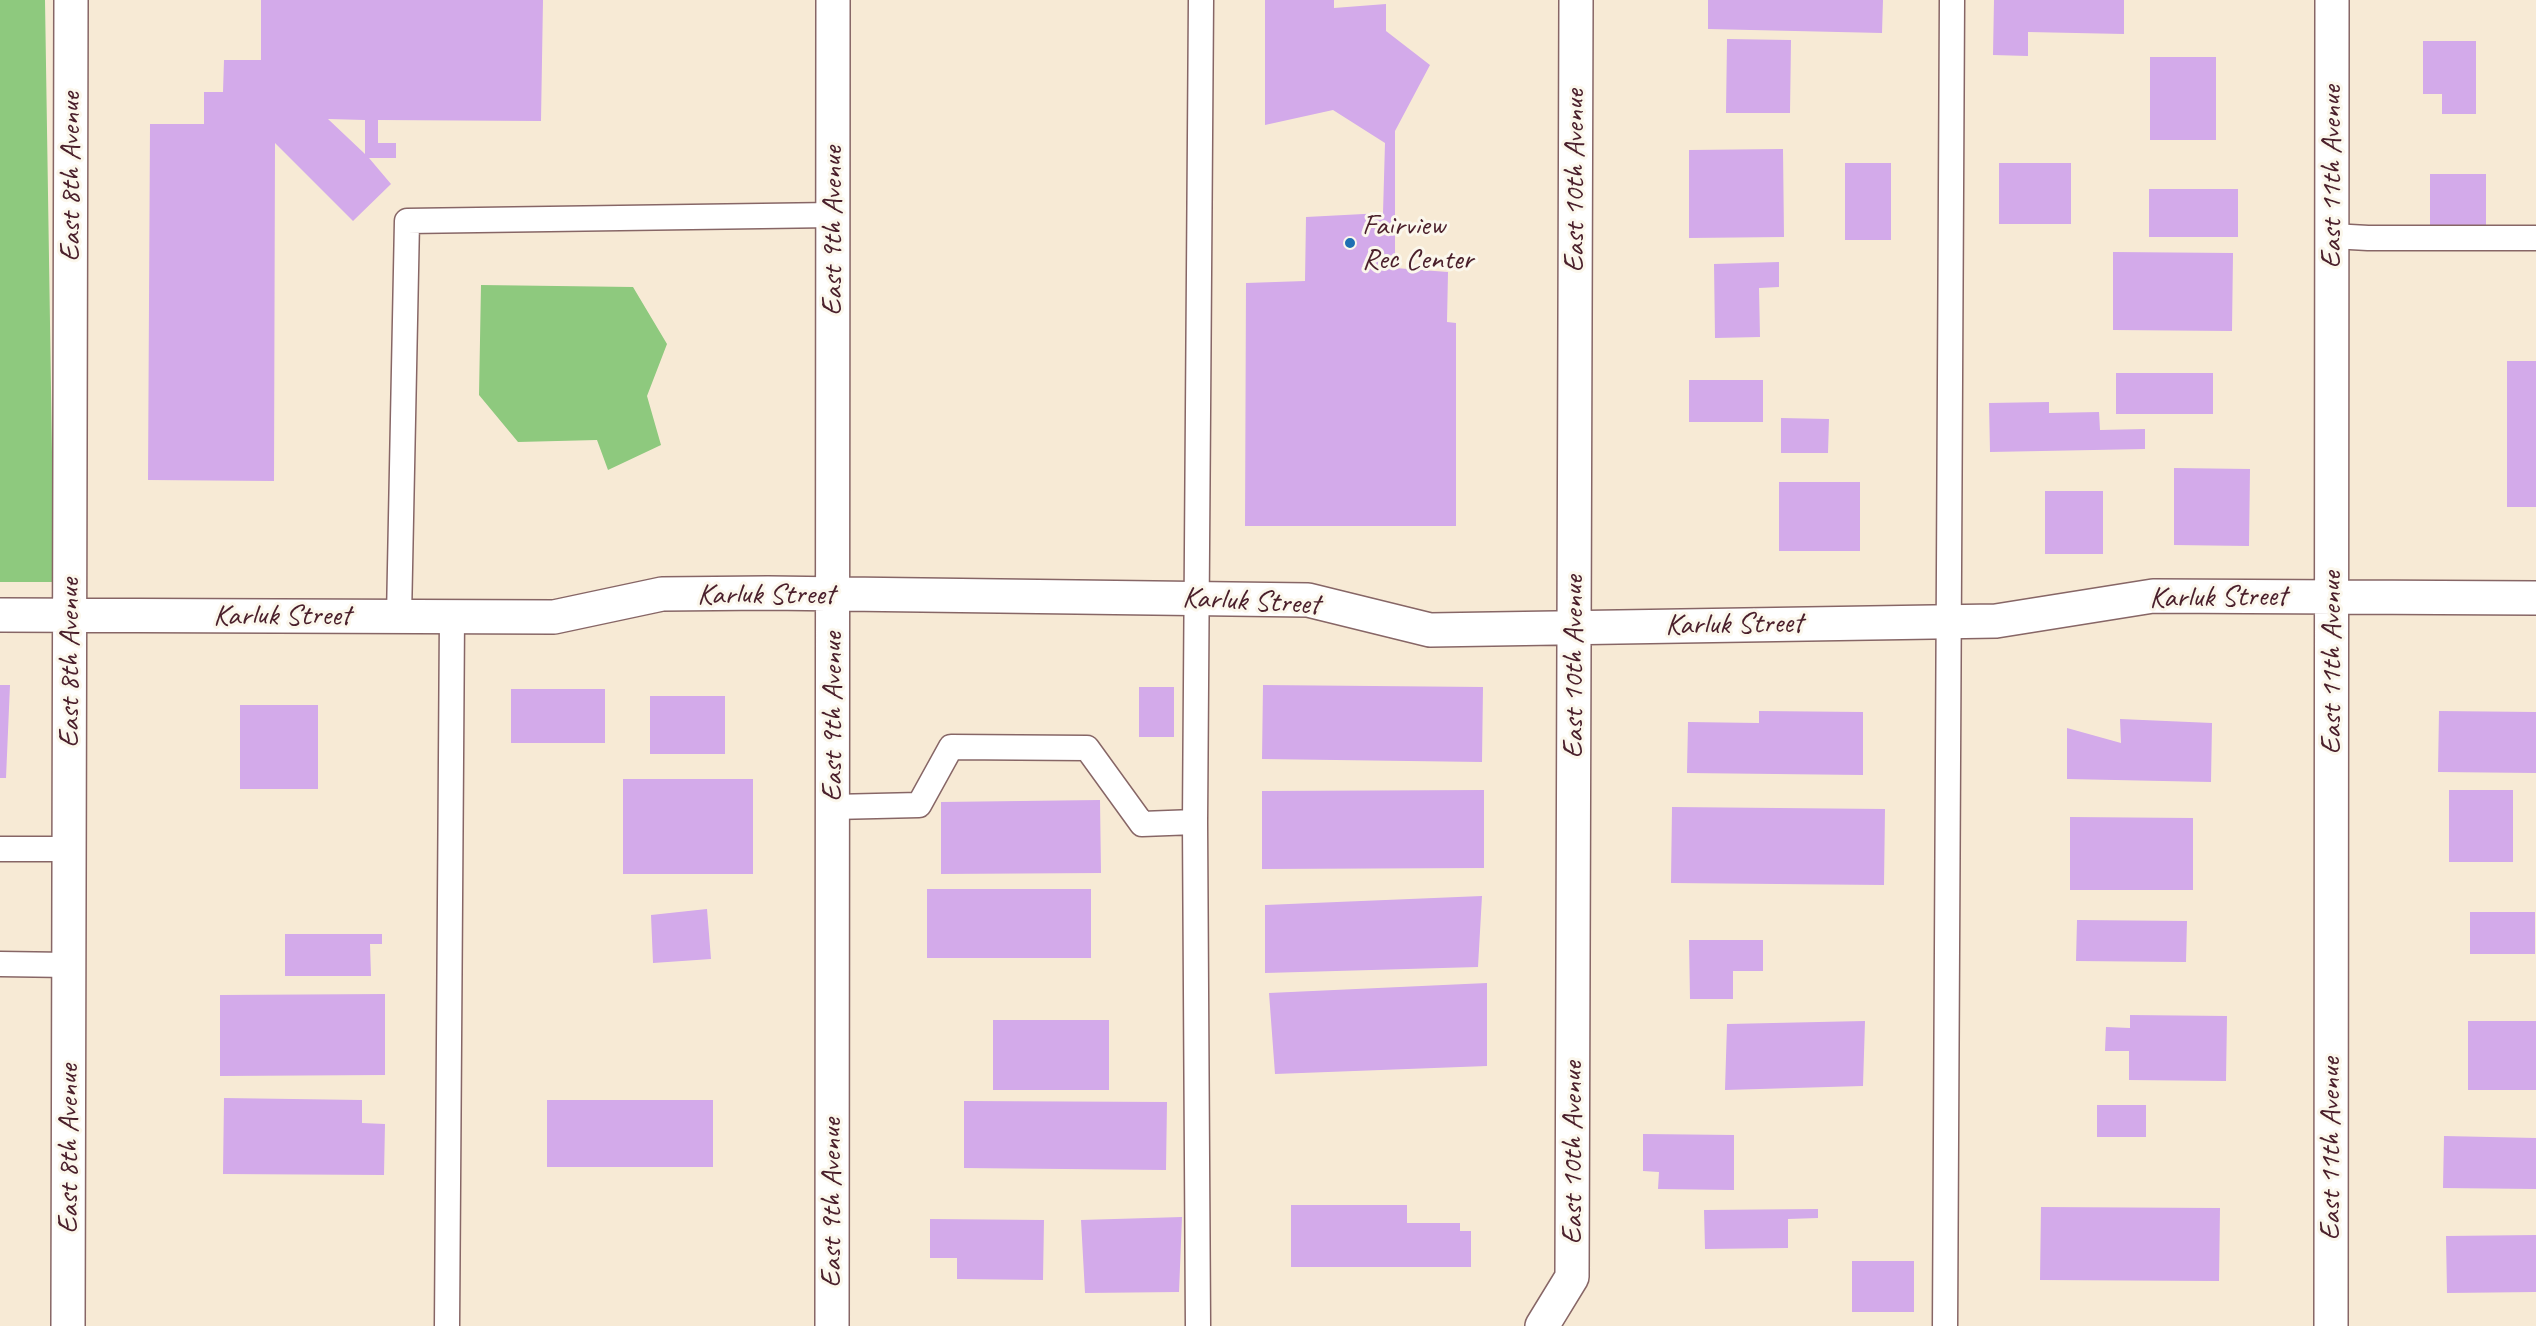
<!DOCTYPE html>
<html>
<head>
<meta charset="utf-8">
<style>
	body { margin:0 }
	canvas { display:block; background:#f7ead5 }
</style>
</head>
<body>
<canvas width="2536" height="1326"></canvas>
<script>
const g = document.querySelector('canvas').getContext('2d');
g.lineJoin = 'round';
function fillPath(path, color) { g.fillStyle = color; g.fill(path, 'evenodd'); }
const poly = rows => new Path2D(rows.map(r => 'M' + r).join(''));
function strokePath(path, color, width, dash) { g.strokeStyle = color; g.lineWidth = width; g.lineCap = dash ? 'butt' : 'round'; g.setLineDash(dash || []); g.stroke(path); }
function drawText(font, color, halo, rows, align = 'center') {
  g.font = font + ' Caveat,sans-serif'; g.lineWidth = 6; g.setLineDash([]); g.textBaseline = 'middle'; g.strokeStyle = halo; g.fillStyle = color; for (const [text, x, y, turn = 0] of rows) {
    g.save(); g.translate(x, y); g.rotate((+turn || 0) * Math.PI / 180); g.textAlign = isNaN(turn) ? turn : align; if (halo) g.strokeText(text, 0, 0); g.fillText(text, 0, 0); g.restore();
  }
}
fillPath(poly([
	[0,0,45,0,54,582,0,582],
	[481,285,633,287,667,344,647,396,661,445,608,470,597,440,518,442,479,395]
]), '#8ec97e');
fillPath(poly([
	[261,0,543,0,541,121,378,120,378,143,396,143,396,158,369,158,391,184,353,221,275,143,274,481,148,480,150,124,204,124,204,92,223,92,224,60,261,60],
	[328,119,365,120,365,154],
	[1265,0,1334,0,1334,8,1386,4,1386,31,1430,65,1395,131,1395,268,1448,272,1447,322,1456,323,1456,526,1245,526,1246,283,1305,281,1306,217,1383,213,1385,143,1333,110,1265,125],
	[1708,0,1883,0,1882,33,1708,29],
	[1994,0,2124,0,2124,34,2028,32,2028,56,1993,55],
	[1727,39,1791,40,1790,113,1726,113],
	[2423,41,2476,41,2476,114,2442,114,2442,94,2423,94],
	[2150,57,2216,57,2216,140,2150,140],
	[1783,149,1784,237,1689,238,1689,150],
	[1845,163,1891,163,1891,240,1845,240],
	[1999,163,2071,163,2071,224,1999,224],
	[2430,174,2486,174,2486,225,2430,225],
	[2149,189,2238,189,2238,237,2149,237],
	[2113,252,2233,253,2232,331,2113,330],
	[1779,262,1779,287,1759,288,1760,337,1715,338,1714,264],
	[2507,361,2536,361,2536,507,2507,507],
	[2116,373,2213,373,2213,414,2116,414],
	[1689,380,1763,380,1763,422,1689,422],
	[2049,402,2049,413,2099,412,2100,430,2145,429,2145,449,1990,452,1989,403],
	[1781,418,1829,419,1828,453,1781,453],
	[2174,468,2250,469,2249,546,2174,545],
	[1779,482,1860,482,1860,551,1779,551],
	[2045,491,2103,491,2103,554,2045,554],
	[0,685,10,685,6,778,0,778],
	[1263,685,1483,687,1482,762,1262,759],
	[1139,687,1174,687,1174,737,1139,737],
	[511,689,605,689,605,743,511,743],
	[650,696,725,696,725,754,650,754],
	[240,705,318,705,318,789,240,789],
	[1759,711,1863,712,1863,775,1687,773,1688,722,1759,723],
	[2439,711,2536,712,2536,773,2438,772],
	[2120,719,2212,723,2211,782,2067,779,2067,728,2121,743],
	[623,779,753,779,753,874,623,874],
	[1484,790,1484,868,1262,869,1262,791],
	[2449,790,2513,790,2513,862,2449,862],
	[1100,800,1101,873,941,874,941,802],
	[1672,807,1885,809,1884,885,1671,883],
	[2070,817,2193,818,2193,890,2070,890],
	[927,889,1091,889,1091,958,927,958],
	[1482,896,1478,967,1265,973,1265,905],
	[707,909,711,959,653,963,651,915],
	[2470,912,2535,912,2535,954,2470,954],
	[2077,920,2187,921,2186,962,2076,961],
	[285,934,382,934,382,944,370,944,371,976,285,976],
	[1689,940,1763,940,1763,971,1733,971,1733,999,1690,999],
	[1487,983,1487,1066,1275,1074,1269,993],
	[385,994,385,1075,220,1076,220,995],
	[2130,1015,2227,1016,2226,1081,2129,1080,2129,1051,2105,1051,2106,1027,2130,1028],
	[993,1020,1109,1020,1109,1090,993,1090],
	[1865,1021,1863,1086,1725,1090,1727,1024],
	[2468,1021,2536,1021,2536,1090,2468,1090],
	[224,1098,362,1100,362,1123,385,1124,384,1175,223,1174],
	[547,1100,713,1100,713,1167,547,1167],
	[964,1101,1167,1102,1166,1170,964,1168],
	[2097,1105,2146,1105,2146,1137,2097,1137],
	[1643,1134,1734,1135,1734,1190,1658,1189,1659,1172,1643,1171],
	[2444,1136,2536,1138,2536,1189,2443,1188],
	[1291,1205,1407,1205,1407,1223,1460,1223,1460,1231,1471,1231,1471,1267,1291,1267],
	[2041,1207,2220,1208,2219,1281,2040,1280],
	[1818,1209,1818,1218,1788,1219,1788,1248,1705,1249,1704,1210],
	[1182,1217,1179,1292,1085,1293,1081,1220],
	[930,1219,1044,1220,1043,1280,957,1279,957,1258,930,1258],
	[2536,1235,2536,1292,2447,1293,2446,1236],
	[1852,1261,1914,1261,1914,1312,1852,1312]
]), '#d3aaea');
const service = poly([
	[2332,236,2368,238,2536,238],
	[399,617,407,221,833,215],
	[833,807,919,805,951,747,1087,748,1142,824,1195,822],
	[0,849,69,849],
	[0,964,69,965],
	[447,1326,452,617],
	[1198,1326,1195,822,1201,0],
	[1945,1326,1952,0]
]);
const minor = poly([
	[0,615,554,617,662,594,768,593,1308,600,1430,630,1996,621,2153,596,2536,598],
	[68,1326,71,0],
	[832,1326,833,0],
	[1542,1326,1572,1277,1576,0],
	[2331,1326,2332,0]
]);
strokePath(service, '#876666', 27);
strokePath(minor, '#876666', 36);
strokePath(service, '#fff', 24);
strokePath(minor, '#fff', 33);
for (const [x, y, r, color] of [
	[1350,243,6,"#1f6fb2"]
]) { const dot = new Path2D(); dot.arc(x, y, r, 0, 2 * Math.PI); g.fillStyle = color; g.fill(dot); strokePath(dot, '#fbf7ec', 2); }
drawText('30px', '#4a1f2b', '#fbf7ec', [
	["East 8th Avenue",71,177,-90],
	["East 11th Avenue",2332,177,-90],
	["East 10th Avenue",1575,181,-90],
	["East 9th Avenue",833,231,-90],
	["Karluk Street",766,595],
	["Karluk Street",2218,598,-1],
	["Karluk Street",1251,602,3],
	["Karluk Street",282,616],
	["Karluk Street",1734,625,-1],
	["East 8th Avenue",70,663,-90],
	["East 11th Avenue",2332,663,-90],
	["East 10th Avenue",1574,667,-90],
	["East 9th Avenue",833,717,-90],
	["East 8th Avenue",69,1149,-90],
	["East 11th Avenue",2331,1149,-90],
	["East 10th Avenue",1573,1153,-90],
	["East 9th Avenue",832,1203,-90]
]);
drawText('30px', '#4a1f2b', '#fbf7ec', [
	["Fairview",1362,226],
	["Rec Center",1362,260]
], 'left');
</script>
</body>
</html>
